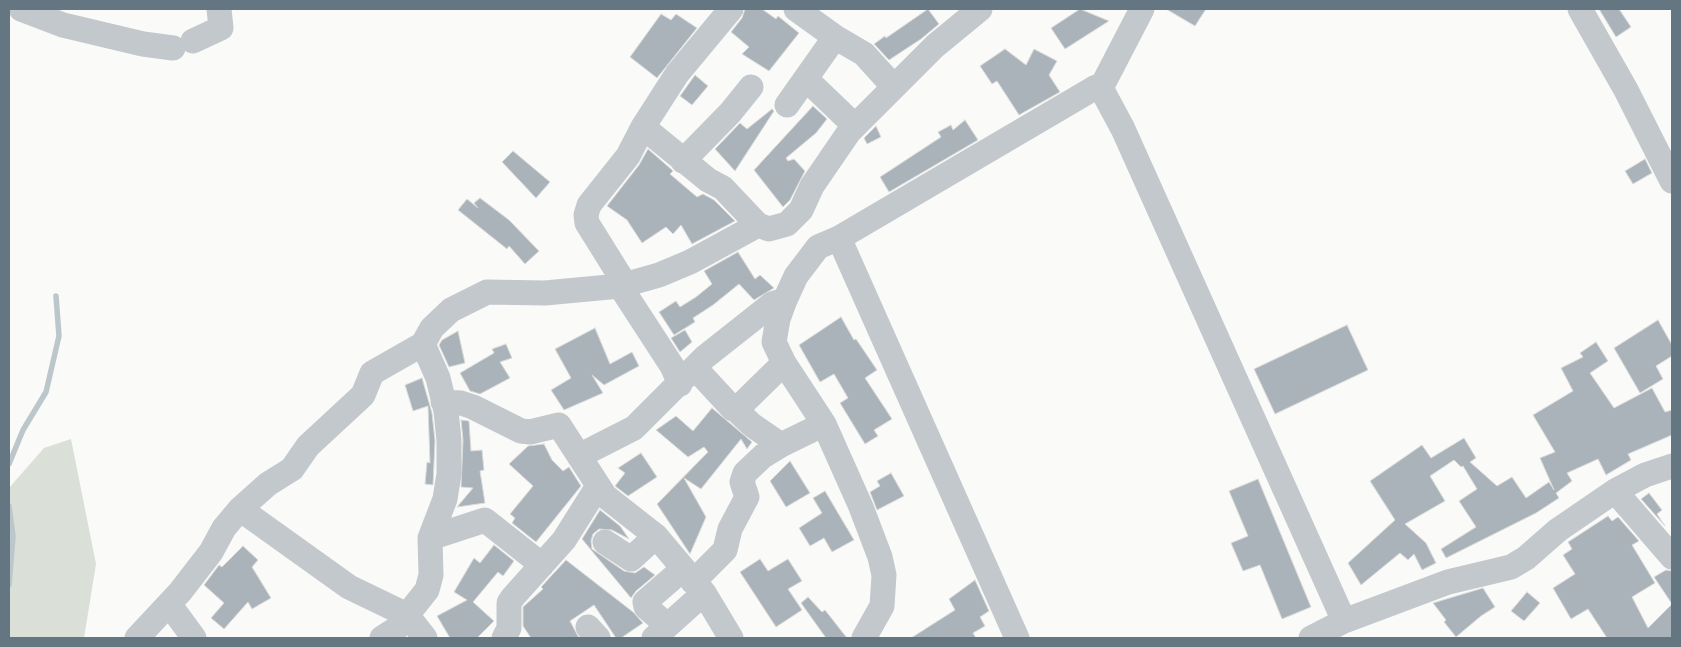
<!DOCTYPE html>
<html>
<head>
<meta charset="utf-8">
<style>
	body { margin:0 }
	#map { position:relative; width:1681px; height:647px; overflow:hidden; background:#fafaf8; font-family:Roboto,sans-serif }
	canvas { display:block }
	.frame { position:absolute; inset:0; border:10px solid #657683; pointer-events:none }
</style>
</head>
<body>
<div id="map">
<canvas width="1681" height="647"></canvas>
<div class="frame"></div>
</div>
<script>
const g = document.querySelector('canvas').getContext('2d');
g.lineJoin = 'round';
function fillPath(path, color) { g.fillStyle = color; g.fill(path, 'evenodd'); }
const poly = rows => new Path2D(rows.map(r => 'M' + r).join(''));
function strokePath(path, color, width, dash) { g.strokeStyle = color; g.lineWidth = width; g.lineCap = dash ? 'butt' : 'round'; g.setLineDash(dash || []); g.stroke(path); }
fillPath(poly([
	[71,439,96,564,84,638,9,638,9,488,44,448]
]), '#dadfd7');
strokePath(poly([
	[9,464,23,430,46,392,59,336,56,296],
	[9,506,13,536,9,585]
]), '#bbc7cb', 5.5);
const building = poly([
	[745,9,762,9,776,19,778,16,799,33,769,71,742,54,749,47,731,32,742,18,745,9],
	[928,9,939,24,921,39,889,60,874,44,885,36,886,38,928,9],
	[1080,9,1109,21,1065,49,1051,28,1080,9],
	[1166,9,1206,9,1195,26,1166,9],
	[1599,9,1619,9,1631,27,1616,37,1599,9],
	[661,14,671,20,676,14,697,28,657,78,630,57,661,14],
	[1005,49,1026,65,1034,49,1057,61,1049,75,1060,92,1019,115,997,81,992,84,980,66,1005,49],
	[695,75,708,86,692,105,680,96,695,75],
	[813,106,827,119,816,133,786,158,788,161,794,159,805,171,790,200,783,207,754,170,813,106],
	[772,109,774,111,735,171,715,149,740,123,747,129,772,109],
	[965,120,978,140,889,192,880,177,941,137,938,132,951,125,953,130,965,120],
	[876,126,881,137,867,144,864,138,876,126],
	[648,149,671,169,673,171,670,174,697,197,703,194,714,200,735,221,692,244,681,225,673,234,666,227,642,243,627,220,607,206,639,165,648,149],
	[513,151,550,182,536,198,502,162,513,151],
	[1645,159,1652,173,1633,184,1625,171,1645,159],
	[480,198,509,220,539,251,525,264,509,246,507,249,458,210,467,199,478,208,474,203,480,198],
	[738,252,755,279,760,275,774,288,754,300,739,284,713,305,693,318,695,322,674,335,659,312,676,301,680,307,696,297,712,284,704,271,738,252],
	[841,317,854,340,856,339,877,370,865,378,892,419,874,430,878,436,865,444,840,403,848,398,834,374,820,382,799,345,841,317],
	[1658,320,1672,345,1672,356,1656,366,1663,379,1640,393,1614,348,1658,320],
	[1347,325,1368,370,1275,414,1254,369,1347,325],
	[595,328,610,364,632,352,639,366,604,385,592,375,603,393,564,410,551,390,571,378,555,349,595,328],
	[685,330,692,342,680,352,671,338,685,330],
	[458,331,465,363,449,367,439,345,442,340,458,331],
	[1596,342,1608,361,1590,373,1614,408,1652,388,1665,412,1672,410,1672,435,1628,454,1631,460,1606,475,1598,459,1567,473,1572,481,1556,493,1559,498,1536,513,1446,558,1441,549,1476,527,1459,501,1477,489,1463,466,1461,467,1454,460,1430,476,1445,501,1405,524,1426,543,1436,563,1422,570,1414,554,1408,560,1400,553,1361,585,1348,563,1395,520,1370,481,1422,445,1431,458,1464,438,1476,458,1470,462,1497,486,1512,477,1526,498,1549,482,1554,490,1540,458,1555,452,1533,415,1573,391,1561,368,1583,357,1580,353,1596,342],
	[506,344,512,358,500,362,510,378,480,394,470,391,460,373,494,353,492,349,506,344],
	[422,378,432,413,435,441,433,485,425,484,427,462,430,463,428,406,413,411,405,385,422,378],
	[712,408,752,442,747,449,741,439,701,489,684,478,706,517,690,554,657,504,708,452,704,447,688,457,656,430,676,416,693,431,712,408],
	[461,420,469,421,471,451,482,450,484,470,480,471,485,503,457,507,473,488,461,487,463,440,461,420],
	[544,444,552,460,563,471,569,467,581,486,536,542,512,523,515,518,510,514,533,486,509,464,528,446,544,444],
	[641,453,657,477,628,496,615,486,625,473,618,468,641,453],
	[790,461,810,493,786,507,770,481,790,461],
	[891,473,904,496,877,510,870,492,880,486,877,481,891,473],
	[1258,479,1311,607,1282,619,1260,565,1243,571,1231,543,1248,536,1229,491,1258,479],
	[825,491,854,540,832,552,824,538,810,546,799,528,822,513,813,498,825,491],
	[1649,493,1662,510,1657,514,1665,526,1641,499,1649,493],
	[600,510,620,526,629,539,612,530,599,529,593,534,591,541,592,549,624,571,635,573,644,567,655,575,636,591,631,598,582,539,600,510],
	[1608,516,1612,521,1618,517,1639,541,1632,545,1655,583,1632,597,1648,628,1672,604,1654,577,1666,570,1672,571,1672,638,1607,638,1588,609,1571,619,1553,588,1575,574,1563,555,1572,549,1568,542,1608,516],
	[494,545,514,561,503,576,498,572,473,602,494,621,477,638,450,638,437,616,467,600,454,592,474,558,480,563,494,545],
	[243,546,258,560,252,567,271,598,252,609,248,602,224,629,211,618,224,603,204,585,219,565,222,567,243,546],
	[760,559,768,571,788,559,802,581,788,589,802,610,776,627,740,572,760,559],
	[566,560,633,612,643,623,621,638,616,638,594,605,570,621,579,638,531,638,523,626,523,607,543,589,541,587,566,560],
	[975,580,989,611,980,617,985,626,973,633,976,638,911,638,955,610,949,599,975,580],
	[1483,588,1495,607,1481,616,1456,637,1444,622,1446,620,1433,603,1483,588],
	[1527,592,1540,603,1524,621,1511,611,1527,592],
	[808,597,822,612,825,610,847,638,826,638,801,603,808,597]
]);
fillPath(building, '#aab3b9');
strokePath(building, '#dcdcda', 1);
strokePath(poly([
	[21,9,63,25,143,44,173,48],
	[796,9,835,37,864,54,894,87],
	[1142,9,1101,88,1123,129,1344,621],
	[1580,9,1626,90,1672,181],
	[193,41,221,28,219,9],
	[806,79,855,126],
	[787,105,835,37],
	[643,127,708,180,723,188,758,225],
	[683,161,730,113,751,87],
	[839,238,1017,638],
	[625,284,587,223,586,215,589,205,628,156,643,127,677,74,731,9],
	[620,286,672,366,680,384],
	[695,368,733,409,736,410,784,363],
	[443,402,461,403,473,407,521,431,530,432,559,425,605,496,656,536,704,593,731,638],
	[736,410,752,425,781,445],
	[579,456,634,428,705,357,772,304,785,300],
	[1615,491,1672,557],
	[240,509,349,587,407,615,425,638],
	[430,538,485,520,542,565],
	[605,542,631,559,656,536],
	[693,582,725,550,730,529,747,497,742,482,745,473,763,456,781,445,824,424],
	[169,604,194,638],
	[667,625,646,607,645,602,683,569],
	[588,627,598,638],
	[137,638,180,592,211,552,224,528,240,509,268,484,292,469,308,446,363,395,372,373,423,344,432,328,451,310,487,292,545,293,620,286,659,275,690,262,758,225,769,229,787,224,801,210,812,186,849,132,935,46,980,9],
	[382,638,396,629,427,590,431,575,430,538,445,499,449,474,449,440,446,411,438,378,423,344],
	[504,638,509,628,509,603,513,597,564,540,598,486],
	[654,638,704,593],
	[864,638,882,606,884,575,880,557,861,507,824,424,784,363,774,342,778,319,785,300,796,276,818,247,839,238,1096,87,1101,88],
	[1311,638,1344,621,1448,582,1511,567,1526,558,1558,530,1615,491,1645,475,1672,466]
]), '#c3c8cc', 25);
</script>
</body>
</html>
